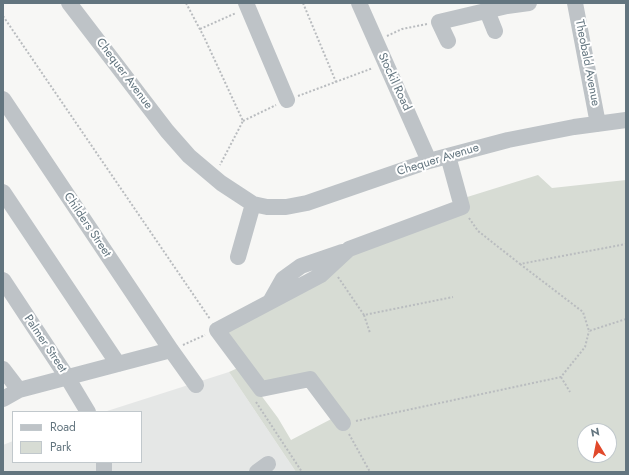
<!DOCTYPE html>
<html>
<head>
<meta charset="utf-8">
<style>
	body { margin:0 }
	#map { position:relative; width:629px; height:475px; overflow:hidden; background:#f7f7f5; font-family:Jost,sans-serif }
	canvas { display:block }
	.frame { position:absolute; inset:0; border:4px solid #63757f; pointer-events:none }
	.legend { position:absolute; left:12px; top:411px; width:130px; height:52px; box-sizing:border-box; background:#fff; border:1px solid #c1c8cc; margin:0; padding:5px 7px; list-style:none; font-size:12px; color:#63757f }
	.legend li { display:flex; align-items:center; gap:8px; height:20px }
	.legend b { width:20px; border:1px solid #c1c8cc }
	.north { position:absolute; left:577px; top:423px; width:40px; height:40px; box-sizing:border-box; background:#fff; border:1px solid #c1c8cc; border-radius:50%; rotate:350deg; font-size:11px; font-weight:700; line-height:16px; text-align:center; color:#63757f }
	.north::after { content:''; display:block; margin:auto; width:14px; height:18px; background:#e1492b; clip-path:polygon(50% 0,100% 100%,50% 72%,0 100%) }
</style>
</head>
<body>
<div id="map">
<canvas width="629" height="475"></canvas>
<div class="frame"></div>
<ul class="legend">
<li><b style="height:5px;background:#bec3c7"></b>Road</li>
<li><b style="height:11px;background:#d7dcd4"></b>Park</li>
</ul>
<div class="north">N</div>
</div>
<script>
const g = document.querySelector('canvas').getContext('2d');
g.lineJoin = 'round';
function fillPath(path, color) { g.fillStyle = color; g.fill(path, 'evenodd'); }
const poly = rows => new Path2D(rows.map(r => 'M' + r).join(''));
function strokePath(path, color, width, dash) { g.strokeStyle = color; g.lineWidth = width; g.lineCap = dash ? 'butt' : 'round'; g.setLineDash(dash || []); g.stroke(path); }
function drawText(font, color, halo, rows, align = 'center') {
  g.font = font + ' Jost,sans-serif'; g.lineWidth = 4; g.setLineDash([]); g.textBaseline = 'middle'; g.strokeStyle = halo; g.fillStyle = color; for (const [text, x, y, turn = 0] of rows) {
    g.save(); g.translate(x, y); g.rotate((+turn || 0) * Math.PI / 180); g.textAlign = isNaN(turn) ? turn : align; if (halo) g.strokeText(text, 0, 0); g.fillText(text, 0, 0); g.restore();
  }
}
fillPath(poly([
	[229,372,296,472,3,472,3,445,13,441,13,462,141,462,141,412,104,412]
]), '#e5e7e6');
fillPath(poly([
	[538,175,552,188,626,180,626,472,296,472,229,372,240,367,278,418,291,440,339,415,313,375,261,384,222,331,351,252,464,198],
	[585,431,609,431,609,455,585,455]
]), '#d7dcd4');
strokePath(poly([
	[186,3,204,37,243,121,220,165],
	[303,3,336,82],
	[3,16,210,319],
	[200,29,236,13],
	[387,36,402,29,427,24],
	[298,96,373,68],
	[243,121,276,105],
	[469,218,478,231,520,264,626,244],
	[520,264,583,312,589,331,626,319],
	[338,277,364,315,453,297],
	[364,315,370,333],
	[183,345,205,335],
	[561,377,570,392],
	[256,402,302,472],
	[356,421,561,377,585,347,589,331],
	[349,434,370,472]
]), '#b9bcbf', 2, [2, 2]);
strokePath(poly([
	[69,3,167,131,189,156,221,183,253,204,267,207,286,207,307,203,429,161,508,140,574,127,626,120],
	[246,3,287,100],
	[359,3,429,161],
	[575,3,598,124],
	[487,11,495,31],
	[448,41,439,22,507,6,529,3],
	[3,99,171,350,196,385],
	[3,192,118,364],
	[238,257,253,204],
	[3,280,67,377,88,412],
	[270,302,283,279,301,266,342,252],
	[3,369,19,390],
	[3,399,19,390,171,350],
	[343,423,310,379,261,389,217,330,321,275,349,249,462,207,448,156],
	[104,472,104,462],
	[257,472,268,464]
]), '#bec3c7', 16);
drawText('12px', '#63757f', '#fff', [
	["Theobald Avenue",587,63,79],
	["Chequer Avenue",124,74,53],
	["Stockil Road",394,82,65],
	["Chequer Avenue",438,160,-17],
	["Childers Street",87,225,56],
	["Palmer Street",45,344,56]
]);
</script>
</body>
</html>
